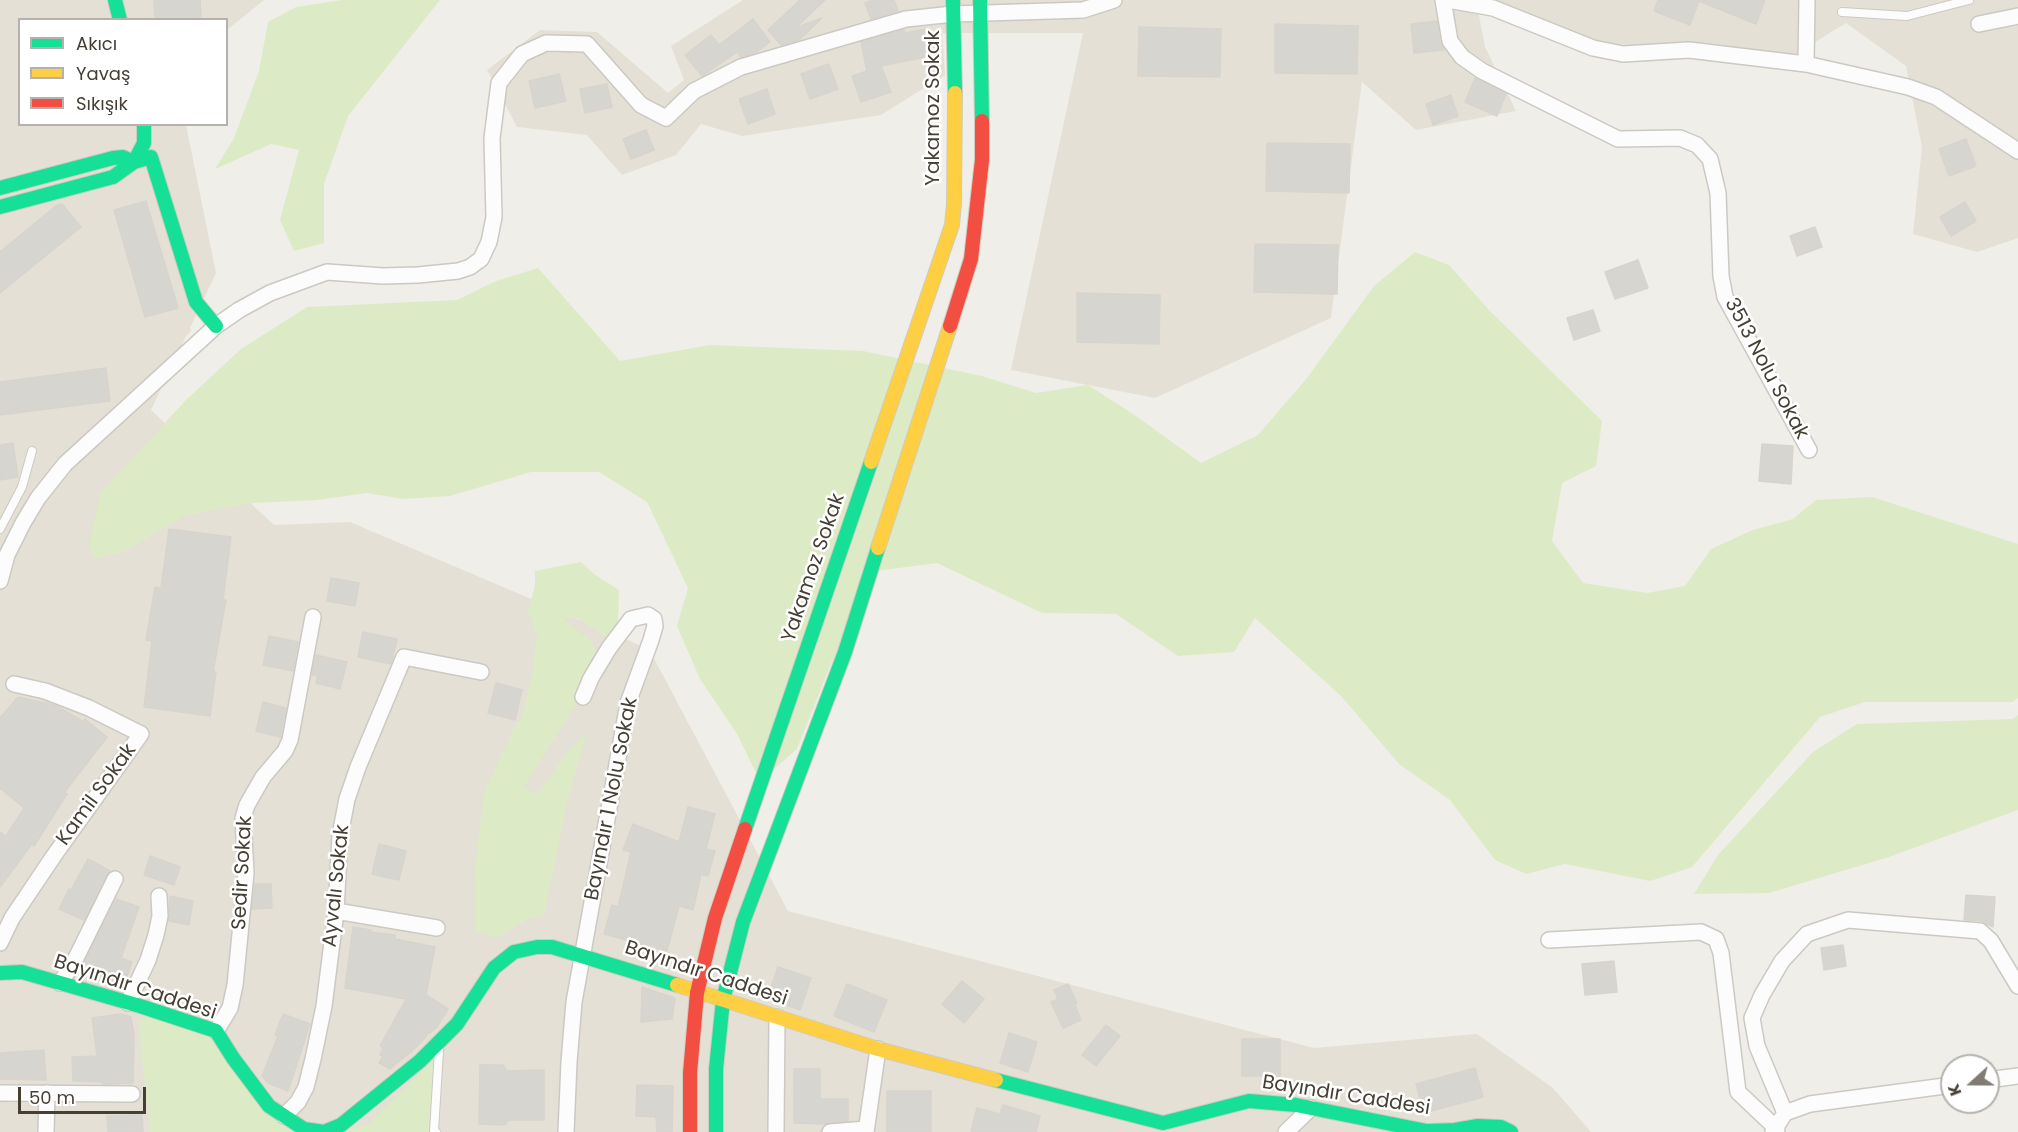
<!DOCTYPE html>
<html>
<head>
<meta charset="utf-8">
<style>
	body { margin:0 }
	#map { position:relative; width:2018px; height:1132px; overflow:hidden; background:#f0eee8; font-family:Poppins,sans-serif }
	canvas { display:block }
	.legend { position:absolute; left:18px; top:18px; width:210px; height:108px; box-sizing:border-box; background:#fff; border:2px solid #b5b2ae; margin:0; padding:8px 10px; list-style:none; font-size:18px; color:#453f34 }
	.legend li { display:flex; align-items:center; gap:12px; height:30px }
	.legend b { width:30px; border:2px solid #b5b2ae }
	.north { position:absolute; left:1940px; top:1054px; width:60px; height:60px; box-sizing:border-box; background:#fff; border:2px solid #b5b2ae; border-radius:50%; rotate:249deg; font-size:16px; font-weight:700; line-height:24px; text-align:center; color:#453f34 }
	.north::after { content:''; display:block; margin:auto; width:21px; height:27px; background:#817c73; clip-path:polygon(50% 0,100% 100%,50% 72%,0 100%) }
	.scale { position:absolute; left:18px; top:1087px; width:128px; height:27px; box-sizing:border-box; border:3px solid #453f34; border-top:0; padding-left:8px; font-size:18px; line-height:21px; white-space:nowrap; color:#453f34; -webkit-text-stroke:4px #fff; paint-order:stroke }
</style>
</head>
<body>
<div id="map">
<canvas width="2018" height="1132"></canvas>
<ul class="legend">
<li><b style="height:8px;background:#16e098"></b>Akıcı</li>
<li><b style="height:8px;background:#ffcf43"></b>Yavaş</li>
<li><b style="height:8px;background:#f24e42"></b>Sıkışık</li>
</ul>
<div class="north">K</div>
<div class="scale">50 m</div>
</div>
<script>
const g = document.querySelector('canvas').getContext('2d');
g.lineJoin = 'round';
function fillPath(path, color) { g.fillStyle = color; g.fill(path, 'evenodd'); }
const poly = rows => new Path2D(rows.map(r => 'M' + r).join(''));
function strokePath(path, color, width, dash) { g.strokeStyle = color; g.lineWidth = width; g.lineCap = dash ? 'butt' : 'round'; g.setLineDash(dash || []); g.stroke(path); }
function drawText(font, color, halo, rows, align = 'center') {
  g.font = font + ' Poppins,sans-serif'; g.lineWidth = 5; g.setLineDash([]); g.textBaseline = 'middle'; g.strokeStyle = halo; g.fillStyle = color; for (const [text, x, y, turn = 0] of rows) {
    g.save(); g.translate(x, y); g.rotate((+turn || 0) * Math.PI / 180); g.textAlign = isNaN(turn) ? turn : align; if (halo) g.strokeText(text, 0, 0); g.fillText(text, 0, 0); g.restore();
  }
}
fillPath(poly([
	[0,0,264,0,227,30,226,20,20,20,20,124,186,125,216,273,190,328,191,331,186,336,151,410,274,525,350,522,649,649,788,911,1314,1048,1477,1034,1553,1088,1591,1132,0,1132],
	[743,0,2018,0,2018,238,1977,252,1913,234,1922,147,1906,66,1846,23,1791,57,1561,40,1477,5,1485,47,1516,111,1416,130,1362,82,1331,318,1155,398,1011,370,1083,33,942,33,945,75,881,115,742,136,701,124,676,155,622,175,587,135,517,127,487,70,540,30,597,32,668,93,684,80,671,46]
]), '#e4e0d5');
fillPath(poly([
	[342,0,440,0,348,116,324,184,324,243,294,251,280,220,299,150,271,144,215,169,234,138,259,71,268,22,296,7],
	[1415,252,1449,265,1489,310,1602,421,1596,466,1562,483,1552,541,1583,583,1647,593,1685,586,1711,549,1753,530,1793,519,1816,500,1872,497,2018,544,2018,698,2013,702,1865,702,1820,717,1692,867,1650,881,1565,864,1526,874,1495,860,1450,800,1399,764,1342,697,1255,618,1234,652,1178,656,1116,614,1042,613,937,563,876,571,831,664,797,749,760,781,737,734,700,679,677,626,688,588,647,502,599,472,531,472,450,496,403,499,367,493,317,500,253,503,186,515,123,552,94,559,89,548,100,493,186,400,241,349,307,307,457,300,496,281,538,268,620,361,710,345,863,351,982,376,1036,393,1088,385,1136,416,1201,463,1258,435,1307,378,1374,286],
	[581,562,594,574,619,590,618,622,610,640,578,618,561,617,591,641,602,662,524,787,537,794,568,751,587,732,568,799,544,915,528,919,496,938,476,930,475,869,484,792,515,726,521,720,532,678,537,634,528,613,535,585,535,571],
	[2018,715,2018,810,1889,857,1769,893,1694,894,1718,855,1813,752,1857,724,2013,719],
	[146,1017,210,1035,304,1132,150,1132,138,1021],
	[435,1059,435,1083,429,1132,341,1132,367,1125]
]), '#dcebc6');
const building = poly([
	[154,0,200,0,201,17,155,20,154,0],
	[800,0,825,0,795,28,822,18,799,40,781,45,768,30,800,0],
	[874,0,894,0,898,11,871,19,865,3,874,0],
	[1658,0,1765,0,1756,24,1699,1,1690,25,1654,11,1658,0],
	[753,19,770,42,756,52,741,57,737,52,702,76,685,55,711,35,719,45,753,19],
	[1437,21,1440,43,1444,50,1414,53,1411,24,1437,21],
	[1275,24,1358,26,1357,74,1275,73,1275,24],
	[1139,27,1221,29,1220,77,1138,76,1139,27],
	[925,29,931,56,881,66,891,92,861,102,852,76,867,71,861,42,904,30,905,33,925,29],
	[829,64,838,89,810,99,801,74,829,64],
	[559,74,566,101,535,108,529,81,559,74],
	[1475,78,1506,94,1497,116,1465,102,1475,78],
	[607,84,612,107,585,113,580,89,607,84],
	[767,89,775,114,748,124,739,99,767,89],
	[1451,95,1458,116,1433,125,1426,104,1451,95],
	[646,130,654,150,631,159,623,139,646,130],
	[1966,139,1976,166,1949,176,1939,149,1966,139],
	[1267,143,1350,144,1349,193,1266,191,1267,143],
	[146,201,178,308,145,317,114,210,146,201],
	[1965,202,1976,221,1951,236,1940,217,1965,202],
	[62,204,81,227,0,293,0,252,57,205,62,204],
	[1815,227,1822,247,1797,256,1790,236,1815,227],
	[1255,244,1338,245,1337,294,1254,292,1255,244],
	[1638,260,1648,288,1615,299,1605,272,1638,260],
	[1077,293,1160,295,1159,344,1077,342,1077,293],
	[1593,310,1600,331,1574,340,1567,318,1593,310],
	[106,368,110,401,0,415,0,382,106,368],
	[13,443,18,477,0,480,0,445,13,443],
	[1762,444,1793,446,1791,484,1759,481,1762,444],
	[169,529,231,537,223,600,226,600,213,672,216,672,210,716,144,707,152,641,146,640,155,587,161,588,169,529],
	[331,578,359,583,355,606,327,601,331,578],
	[363,632,397,639,391,664,358,657,363,632],
	[269,636,298,642,293,671,263,665,269,636],
	[316,655,347,662,340,689,316,683,318,676,312,675,316,655],
	[496,683,522,690,515,720,488,713,496,683],
	[18,697,54,705,83,721,85,719,107,737,64,793,67,794,34,846,32,844,0,887,0,832,6,836,24,808,0,788,0,718,18,697],
	[263,702,286,708,280,737,256,731,263,702],
	[688,807,715,814,706,849,715,851,708,876,701,874,693,910,679,906,667,951,604,934,612,905,618,907,631,852,623,850,633,824,679,842,688,807],
	[379,844,406,851,399,880,372,874,379,844],
	[150,856,180,867,174,885,144,875,150,856],
	[88,859,110,871,84,920,59,909,69,889,71,890,88,859],
	[255,884,271,884,272,908,252,909,255,884],
	[1966,895,1995,897,1993,927,1981,921,1964,920,1966,895],
	[170,896,193,901,189,925,169,921,170,896],
	[116,899,139,907,121,958,132,962,123,988,78,974,116,899],
	[353,927,371,930,370,932,395,935,395,939,435,947,426,995,448,1009,437,1027,430,1033,428,1033,425,1038,412,1051,390,1069,379,1063,383,1056,380,1055,383,1048,380,1046,406,999,345,988,353,927],
	[1843,945,1846,966,1824,970,1821,948,1843,945],
	[1614,961,1617,992,1585,995,1582,964,1614,961],
	[778,967,811,978,800,1010,767,998,778,967],
	[962,981,984,999,964,1023,942,1004,962,981],
	[847,984,887,1000,874,1032,834,1016,847,984],
	[1068,984,1077,1003,1075,1005,1081,1020,1063,1028,1051,1002,1058,999,1054,990,1068,984],
	[642,987,675,998,672,1019,641,1022,642,987],
	[121,1014,131,1017,134,1035,133,1083,103,1084,103,1082,73,1081,72,1057,97,1056,92,1018,121,1014],
	[283,1014,310,1024,288,1091,268,1083,262,1076,278,1036,275,1035,283,1014],
	[1106,1025,1120,1036,1096,1066,1082,1055,1106,1025],
	[1009,1033,1037,1042,1028,1072,1000,1063,1009,1033],
	[1242,1039,1280,1039,1280,1076,1242,1076,1242,1039],
	[44,1050,46,1080,0,1079,0,1053,44,1050],
	[480,1065,503,1065,507,1071,544,1070,544,1120,509,1120,504,1125,479,1124,480,1065],
	[1475,1068,1483,1097,1424,1113,1416,1084,1475,1068],
	[794,1069,820,1069,820,1099,848,1099,848,1121,825,1124,794,1123,794,1069],
	[637,1085,673,1086,672,1132,657,1132,656,1117,636,1116,637,1085],
	[887,1091,931,1091,931,1132,887,1132,887,1091],
	[1003,1105,1040,1116,1036,1132,971,1132,977,1108,1000,1114,1003,1105],
	[142,1115,143,1132,108,1132,107,1116,142,1115]
]);
fillPath(building, '#d7d5cf');
strokePath(building, '#d8d4cd', 1.5);
const lane = poly([
	[1842,12,1907,16,1969,0],
	[0,529,22,487,32,451],
	[436,1132,434,1131,439,1050]
]);
const street = poly([
	[1443,0,1450,41,1462,57,1482,71,1618,139,1680,138,1697,145,1710,159,1718,193,1721,276,1725,297,1809,450],
	[1448,0,1493,8,1593,48,1623,54,1689,50,1806,64,1908,87,1936,97,2018,151],
	[1979,24,2018,16],
	[1806,64,1807,0],
	[0,581,7,555,23,523,38,498,65,464,216,326,239,310,270,293,327,272,383,276,418,275,458,271,470,267,481,259,489,242,494,217,492,138,499,83,522,54,546,43,587,44,641,105,666,118,694,91,741,67,906,19,953,14,1083,10,1114,0],
	[336,911,437,928],
	[1549,940,1701,932,1716,939,1721,953,1738,1092,1777,1129],
	[0,943,12,918,53,857,141,734,89,708,45,691,14,684],
	[60,983,74,962,115,879],
	[128,1003,148,960,156,935,160,916,159,896],
	[216,1031,230,1008,235,985,246,873,243,818,247,805,263,777,285,751,290,740,313,617],
	[1988,1080,2018,1076],
	[0,1093,132,1094],
	[1785,1113,1810,1104,1952,1085],
	[284,1116,298,1102,306,1087,313,1059,324,1006,336,911,340,835,347,799,358,767,404,657,481,672],
	[46,1132,47,1093],
	[566,1132,569,1062,574,1002,628,703,651,640,655,626,654,619,648,615,631,619,609,648,591,678,583,697],
	[776,1132,777,1017],
	[830,1132,866,1129],
	[866,1132,878,1049],
	[1286,1132,1311,1108],
	[1773,1132,1785,1113,1757,1046,1752,1018,1762,995,1782,961,1807,934,1848,920,1980,931,1991,941,2018,986]
]);
const fast = poly([
	[115,0,120,20],
	[953,0,955,93],
	[980,0,982,121],
	[134,162,144,143,144,124],
	[0,188,113,158,123,157,134,162],
	[0,207,113,177,134,162,151,157,196,302,216,326],
	[745,829,871,462],
	[0,973,22,972,140,1006,216,1031,233,1058,269,1106,304,1129,324,1132,341,1125,420,1061,457,1024,494,968,514,952,537,947,552,947,677,985],
	[996,1080,1163,1123,1249,1101,1296,1105,1427,1131,1455,1130,1478,1126,1501,1127,1511,1132],
	[716,1132,716,1069,723,1000,743,922,845,652,878,548]
]);
const slow = poly([
	[871,462,952,225,954,204,955,93],
	[878,548,950,326],
	[677,985,878,1049,996,1080]
]);
const jam = poly([
	[950,326,971,259,982,160,982,121],
	[690,1132,690,1073,697,993,715,918,745,829]
]);
strokePath(lane, '#ccc9c4', 10);
strokePath(street, '#ccc9c4', 18);
strokePath(fast, '#cfcbbe', 16);
strokePath(slow, '#cfcbbe', 16);
strokePath(jam, '#cfcbbe', 16);
strokePath(lane, '#fdfcfc', 8);
strokePath(street, '#fdfcfc', 15);
strokePath(fast, '#16e098', 14);
strokePath(slow, '#ffcf43', 14);
strokePath(jam, '#f24e42', 14);
drawText('20px', '#453f34', '#fff', [
	["Yakamoz Sokak",934,108,-90],
	["3513 Nolu Sokak",1766,369,62],
	["Yakamoz Sokak",814,568,-71],
	["Kamil Sokak",97,795,-54],
	["Bayındır 1 Nolu Sokak",612,799,-79],
	["Sedir Sokak",243,873,-87],
	["Ayvalı Sokak",337,886,-84],
	["Bayındır Caddesi",706,974,18],
	["Bayındır Caddesi",135,988,18],
	["Bayındır Caddesi",1346,1096,9]
]);
</script>
</body>
</html>
